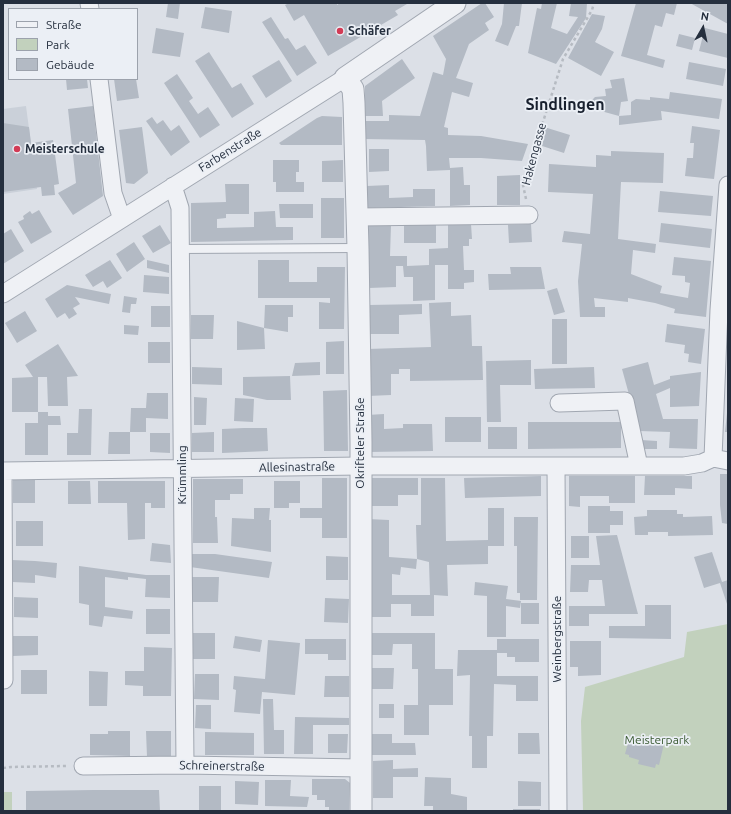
<!DOCTYPE html>
<html>
<head>
<meta charset="utf-8">
<style>
	body { margin:0 }
	#map { position:relative; width:731px; height:814px; overflow:hidden; background:#dce0e7; font-family:Ubuntu,sans-serif }
	canvas { display:block }
	.frame { position:absolute; inset:0; border:4px solid #252f3e; pointer-events:none }
	.legend { position:absolute; left:8px; top:8px; width:130px; height:72px; box-sizing:border-box; background:#ebeff5; border:1px solid #9ca2ac; margin:0; padding:5px 7px; list-style:none; font-size:12px; color:#252f3e }
	.legend li { display:flex; align-items:center; gap:8px; height:20px }
	.legend b { width:20px; border:1px solid #9ca2ac }
	.north { position:absolute; left:683px; top:8px; width:40px; height:40px; -webkit-text-stroke:3px #ebeff5; paint-order:stroke; rotate:9deg; font-size:11px; font-weight:700; line-height:16px; text-align:center; color:#252f3e }
	.north::after { content:''; display:block; margin:auto; width:14px; height:18px; background:#252f3e; clip-path:polygon(50% 0,100% 100%,50% 72%,0 100%) }
</style>
</head>
<body>
<div id="map">
<canvas width="731" height="814"></canvas>
<div class="frame"></div>
<ul class="legend">
<li><b style="height:5px;background:#eff1f5"></b>Straße</li>
<li><b style="height:11px;background:#c2d1bd"></b>Park</li>
<li><b style="height:11px;background:#b3bac4"></b>Gebäude</li>
</ul>
<div class="north">N</div>
</div>
<script>
const g = document.querySelector('canvas').getContext('2d');
g.lineJoin = 'round';
function fillPath(path, color) { g.fillStyle = color; g.fill(path, 'evenodd'); }
const poly = rows => new Path2D(rows.map(r => 'M' + r).join(''));
function strokePath(path, color, width, dash) { g.strokeStyle = color; g.lineWidth = width; g.lineCap = dash ? 'butt' : 'round'; g.setLineDash(dash || []); g.stroke(path); }
function drawText(font, color, halo, rows, align = 'center') {
  g.font = font + ' Ubuntu,sans-serif'; g.lineWidth = 3.5; g.setLineDash([]); g.textBaseline = 'middle'; g.strokeStyle = halo; g.fillStyle = color; for (const [text, x, y, turn = 0] of rows) {
    g.save(); g.translate(x, y); g.rotate((+turn || 0) * Math.PI / 180); g.textAlign = isNaN(turn) ? turn : align; if (halo) g.strokeText(text, 0, 0); g.fillText(text, 0, 0); g.restore();
  }
}
fillPath(poly([
	[26,106,37,189,3,194,3,109]
]), '#cad0d9');
fillPath(poly([
	[728,624,728,811,583,811,581,721,585,687,684,657,687,632],
	[3,792,12,792,12,811,3,811]
]), '#c2d1bd');
fillPath(poly([
	[168,3,180,3,178,19,166,17],
	[289,3,337,3,337,5,340,3,407,4,395,11,398,15,328,56,304,15,294,21,285,5],
	[482,3,485,3,494,17,485,23,489,30,469,44,456,78,473,83,469,97,452,92,444,127,448,128,448,135,481,136,528,144,522,161,481,158,449,158,450,168,463,167,464,185,470,185,470,205,450,206,450,170,427,171,426,146,425,140,363,139,363,121,389,121,389,115,420,116,433,72,443,75,446,59,433,36],
	[504,3,522,3,519,26,516,26,508,46,495,41,502,24],
	[542,3,557,3,551,28,567,34,578,17,569,16,571,3,587,3,586,18,556,64,528,53,537,8,541,9],
	[636,3,677,3,674,15,666,13,662,27,655,25,647,55,665,60,663,68,621,56],
	[690,3,725,3,728,5,728,24],
	[205,7,232,11,229,33,201,28],
	[592,14,605,16,602,29,595,42,614,52,601,76,568,58],
	[271,17,285,39,288,38,296,50,305,45,317,63,297,76,262,22],
	[156,28,184,33,180,57,152,53],
	[705,28,728,34,728,58,699,51],
	[679,34,695,38,692,50,676,46],
	[209,52,232,88,241,83,254,104,232,118,195,61],
	[402,59,415,78,382,101,383,116,365,116,365,86],
	[279,60,292,81,266,98,252,76],
	[689,62,726,69,723,86,686,79],
	[177,74,193,98,189,101,198,114,208,107,220,125,200,138,164,83],
	[624,78,628,101,621,102,619,116,590,108,589,103,595,97,606,96,605,89,612,88,610,80],
	[66,79,87,79,88,88,67,90],
	[114,79,136,79,139,98,117,101],
	[670,92,722,99,719,119,661,111,662,120,619,125,619,116,631,115,631,102,636,99,650,100,650,97,669,99],
	[93,106,103,196,73,215,58,193,76,183,68,109],
	[322,116,342,117,342,145,281,145,279,143,317,118],
	[152,117,157,124,163,120,171,131,179,125,190,142,171,156,146,121],
	[3,123,29,127,31,143,53,140,59,184,54,185,55,195,42,196,41,187,3,192],
	[692,126,720,130,714,179,685,176,687,158,693,158,694,143,690,143],
	[142,127,148,173,134,184,126,183,119,130],
	[544,127,570,135,564,153,539,145],
	[369,149,389,149,389,171,369,172],
	[611,151,664,153,663,183,621,182,618,239,656,244,655,253,633,250,631,274,662,286,660,293,688,298,690,283,685,282,685,276,672,275,674,257,711,261,706,317,674,313,675,309,655,303,628,298,628,302,594,298,595,307,605,307,605,317,580,317,578,281,582,244,562,242,564,231,590,234,593,194,548,192,549,164,596,167,596,155,611,156],
	[273,160,299,160,299,172,296,172,296,182,304,182,304,192,276,192,276,182,273,182],
	[343,160,343,182,322,182,322,161],
	[520,175,520,205,497,205,497,176],
	[225,184,249,184,249,214,226,214,226,218,217,219,217,228,254,227,254,212,275,211,276,227,293,227,293,240,191,242,191,203,226,202],
	[389,185,389,198,413,197,413,189,435,189,435,206,367,208,367,186],
	[660,191,713,196,711,216,658,212],
	[321,198,344,198,344,238,321,238],
	[279,204,313,204,313,218,280,218],
	[39,210,52,232,31,244,18,222,24,219,23,216,30,211,32,214],
	[661,223,712,229,710,248,659,242],
	[404,224,436,224,436,243,404,243],
	[448,224,471,224,472,239,469,239,469,246,463,246,464,270,474,270,474,282,464,283,464,289,448,289,448,265,435,265,435,300,413,301,413,277,404,277,403,266,396,266,396,287,369,288,369,225,391,225,390,256,407,256,407,266,429,265,429,249,448,248],
	[531,224,532,242,509,243,508,225],
	[160,225,171,243,153,253,142,236],
	[11,229,24,251,3,264,3,234],
	[134,242,145,259,127,272,116,254],
	[110,260,122,278,107,288,103,281,93,287,85,275],
	[147,260,169,265,169,273,147,268],
	[258,260,289,260,289,282,317,282,317,267,345,267,344,329,319,329,319,302,330,303,330,298,258,298],
	[510,267,541,267,545,289,489,290,488,274,511,274],
	[144,275,169,277,169,294,143,292],
	[67,285,111,294,109,304,75,297,80,304,73,308,77,314,69,319,65,313,57,318,45,299],
	[557,288,565,312,554,315,547,291],
	[124,296,137,298,136,304,131,304,130,313,122,312],
	[451,302,451,316,471,315,472,346,482,346,483,380,410,381,410,369,399,369,399,374,391,374,391,395,368,396,367,349,431,347,429,303],
	[422,304,422,314,399,315,399,334,369,334,369,305],
	[265,305,293,305,293,317,288,317,288,332,264,328],
	[151,306,170,306,170,327,151,327],
	[25,311,37,331,17,343,5,323],
	[191,315,214,315,213,339,191,339],
	[552,319,567,319,567,364,552,364],
	[237,321,264,328,265,349,237,350],
	[667,324,705,329,701,364,688,362,689,354,684,353,685,345,665,342],
	[124,325,139,326,138,335,124,334],
	[344,341,344,374,326,374,326,342],
	[148,342,170,342,170,363,148,363],
	[58,344,78,376,67,377,68,406,48,406,47,377,38,377,38,412,12,412,12,378,33,377,25,365],
	[531,360,531,385,500,385,501,422,487,422,486,361],
	[320,362,320,375,292,376,295,363],
	[648,362,654,385,670,379,670,376,701,372,699,406,670,407,670,388,656,394,663,419,698,419,697,449,669,448,670,432,639,431,622,369],
	[192,367,222,368,222,385,192,384],
	[594,367,595,388,535,389,534,369],
	[290,376,291,400,267,400,243,395,243,377],
	[347,390,348,451,324,451,323,391],
	[147,393,168,393,168,419,146,418,146,432,130,432,131,408,146,408],
	[194,397,207,398,206,425,194,425],
	[235,398,254,399,253,422,234,421],
	[79,409,92,409,91,455,67,455,67,433,78,433],
	[38,412,48,412,48,416,60,416,61,425,48,425,48,455,25,455,25,423,38,423],
	[727,413,728,413,728,432,725,432],
	[384,414,384,429,403,428,403,424,432,424,433,451,368,452,367,415],
	[445,417,481,417,481,442,445,442],
	[528,422,621,422,621,448,528,449],
	[488,427,517,427,517,449,488,449],
	[244,428,267,428,268,451,222,453,222,429],
	[109,432,130,432,130,454,108,454],
	[214,432,214,452,192,452,192,433],
	[150,433,170,433,170,453,150,452],
	[641,440,657,441,657,449,641,449],
	[720,474,728,474,728,524,722,523,720,505],
	[541,476,541,496,465,498,464,478],
	[569,476,635,476,635,503,609,503,609,496,580,496,580,507,569,506],
	[645,476,692,476,692,489,675,488,675,495,644,495],
	[322,478,347,478,347,538,322,538,322,518,300,518,300,508,322,508],
	[371,478,418,478,418,495,398,495,398,506,371,506],
	[421,478,445,478,446,541,488,540,488,508,504,508,504,546,488,546,488,564,447,565,448,596,434,595,434,616,411,616,411,604,391,604,391,617,369,617,368,519,389,520,389,557,417,559,416,525,421,525],
	[417,559,429,562,430,595,392,595,392,574,400,575,401,567,416,569],
	[193,479,243,479,243,494,230,494,230,500,215,500,215,517,217,517,218,543,193,543],
	[13,480,35,480,35,503,13,503],
	[68,481,90,481,91,504,68,504],
	[98,481,165,481,165,508,151,508,151,503,145,503,145,539,128,540,127,503,98,503],
	[274,481,300,481,300,503,289,503,289,508,274,508],
	[588,506,610,506,610,511,623,511,623,525,610,525,610,533,588,533],
	[254,508,270,508,269,520,271,520,271,552,231,546,232,518,254,519],
	[647,510,677,510,677,514,683,514,683,517,712,516,713,535,668,536,668,532,648,532,648,535,635,535,634,517,647,516],
	[514,517,538,517,537,600,520,600,520,593,517,593,517,546,514,546],
	[16,521,43,521,43,546,16,546],
	[617,535,638,614,589,614,589,626,569,626,569,606,605,606,602,580,589,580,588,592,570,592,571,565,600,565,596,536],
	[571,536,589,536,589,558,571,558],
	[152,543,170,545,171,563,150,561],
	[712,552,722,582,728,580,728,607,720,583,704,588,694,557],
	[192,554,215,554,272,562,269,578,190,567],
	[326,556,348,557,348,580,326,580],
	[12,560,35,561,57,563,56,578,35,575,35,583,12,582],
	[79,566,146,575,170,575,170,598,145,597,146,579,128,577,128,580,105,577,105,607,133,611,132,619,104,616,102,627,89,625,89,605,79,603],
	[191,577,219,577,218,602,191,602],
	[475,582,508,586,506,599,521,601,520,608,506,606,506,637,487,637,487,596,474,595],
	[14,597,38,598,38,618,14,617],
	[325,598,349,599,348,623,324,622],
	[521,603,539,603,539,624,521,624],
	[645,605,671,605,671,639,609,638,609,626,645,626],
	[146,609,170,609,170,634,146,634],
	[192,633,215,633,215,659,192,659],
	[372,633,435,633,435,669,453,669,453,705,429,705,429,735,404,735,404,705,418,705,418,669,412,669,412,644,393,644,392,655,372,655],
	[13,636,38,636,38,655,13,656],
	[235,636,262,640,260,652,233,648],
	[305,639,346,639,346,660,328,660,328,654,305,654],
	[497,639,539,639,539,662,515,662,515,657,507,657,507,653,497,653,497,676,538,676,538,701,516,701,516,685,494,684,493,736,487,736,487,768,472,768,472,736,469,736,470,675,457,676,458,650,497,650],
	[268,640,300,643,295,695,262,692,260,714,234,712,236,690,233,689,234,676,265,679],
	[570,641,601,641,601,675,578,676,578,667,570,667],
	[144,647,172,648,171,696,143,696,143,686,125,685,125,671,144,671],
	[371,668,394,668,393,689,370,689],
	[21,670,47,670,47,694,21,694],
	[89,671,108,672,107,706,89,706],
	[195,674,219,674,219,700,194,699],
	[325,676,349,676,349,697,324,697],
	[263,699,273,699,274,730,284,730,284,754,264,754],
	[379,704,394,704,394,718,379,718],
	[196,705,211,705,211,729,195,728],
	[295,717,349,718,349,725,313,725,313,754,294,754],
	[108,731,130,731,130,756,90,755,90,734,108,734],
	[146,731,171,731,171,756,147,757],
	[205,732,254,733,254,755,205,755],
	[518,733,539,733,540,754,518,754],
	[328,734,348,734,347,753,328,753],
	[372,734,392,734,392,743,415,743,416,755,372,755],
	[633,740,649,744,649,740,664,744,659,765,656,764,655,768,638,764,639,760,629,757,629,755,625,754,628,743,632,744],
	[393,760,393,769,418,768,418,777,393,777,393,798,373,798,373,761],
	[425,777,451,778,451,794,467,797,467,811,433,811,433,806,424,806],
	[312,779,345,779,350,783,349,811,329,811,329,807,325,807,325,800,317,800,317,795,312,795],
	[265,780,291,780,290,796,309,797,307,807,265,806],
	[235,781,259,782,258,805,235,804],
	[518,781,541,782,541,806,518,806],
	[199,786,221,786,221,811,199,811],
	[93,790,159,790,160,811,26,811,26,791],
	[513,809,540,809,540,811,513,811]
]), '#b3bac4');
const service = poly([
	[181,249,357,248]
]);
const minor = poly([
	[89,3,90,9],
	[99,79,113,193,122,219],
	[173,186,180,208,185,765],
	[357,217,529,215],
	[3,294,345,78],
	[559,403,625,401,639,466],
	[713,458,719,310,728,185],
	[556,466,558,811],
	[3,471,360,466,684,466,702,463,713,458,728,461],
	[3,471,4,680],
	[83,766,185,765,361,768]
]);
const tertiary = poly([
	[361,811,361,442,358,248,354,103,353,89,345,78,455,3]
]);
strokePath(service, '#a1a7b1', 10);
strokePath(minor, '#a1a7b1', 19);
strokePath(tertiary, '#a1a7b1', 23);
strokePath(poly([
	[526,199,523,185,563,59,592,10,594,3],
	[3,768,11,767,66,766]
]), '#b6bbc2', 2.5, [3, 3]);
strokePath(service, '#eff1f5', 8);
strokePath(minor, '#eff1f5', 17);
strokePath(tertiary, '#eff1f5', 21);
for (const [x, y, r, color] of [
	[340,31,4,"#d23b55"],
	[17,149,4,"#d23b55"]
]) { const dot = new Path2D(); dot.arc(x, y, r, 0, 2 * Math.PI); g.fillStyle = color; g.fill(dot); strokePath(dot, '#ebeff5', 1.5); }
drawText('bold 12px', '#252f3e', '#ebeff5', [
	["Schäfer",348,31],
	["Meisterschule",25,149]
], 'left');
drawText('12px', '#252f3e', '#ebeff5', [
	["Farbenstraße",230,150,-32],
	["Hakengasse",534,154,-75],
	["Okrifteler Straße",360,443,-90],
	["Allesinastraße",297,467,-1],
	["Krümmling",182,475,-90],
	["Weinbergstraße",557,639,-90],
	["Schreinerstraße",222,766,1]
]);
drawText('12px', '#3a5a32', '#ebeff5', [
	["Meisterpark",657,740]
]);
drawText('bold 16px', '#18202e', '#ebeff5', [
	["Sindlingen",565,105]
]);
</script>
</body>
</html>
